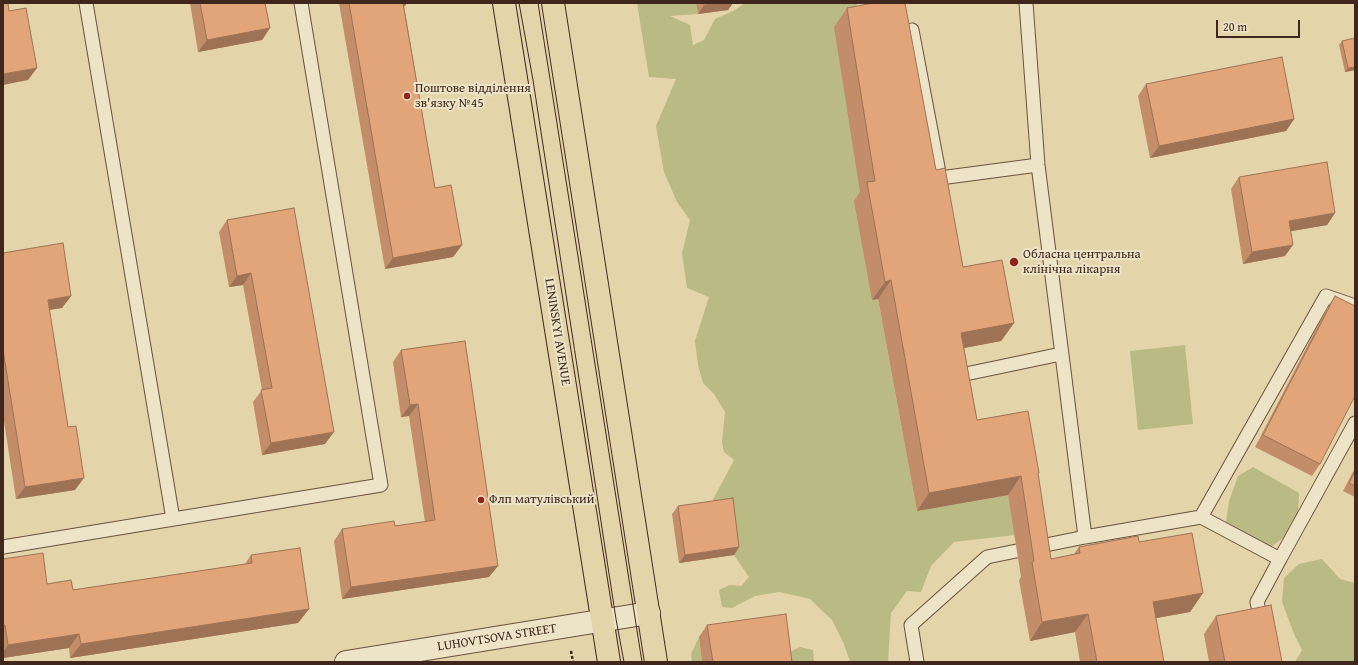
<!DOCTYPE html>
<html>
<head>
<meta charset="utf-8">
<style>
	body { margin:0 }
	#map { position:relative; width:1358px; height:665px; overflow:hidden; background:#e4d4a9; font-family:"Gentium Book Plus",serif }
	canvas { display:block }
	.frame { position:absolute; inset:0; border:4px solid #40271d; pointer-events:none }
	.scale { position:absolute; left:1216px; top:20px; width:84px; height:18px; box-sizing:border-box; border:2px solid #40271d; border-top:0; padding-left:5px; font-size:12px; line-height:14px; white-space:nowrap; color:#40271d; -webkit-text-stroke:3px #ede3c7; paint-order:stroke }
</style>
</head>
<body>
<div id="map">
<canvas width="1358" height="665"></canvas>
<div class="frame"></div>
<div class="scale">20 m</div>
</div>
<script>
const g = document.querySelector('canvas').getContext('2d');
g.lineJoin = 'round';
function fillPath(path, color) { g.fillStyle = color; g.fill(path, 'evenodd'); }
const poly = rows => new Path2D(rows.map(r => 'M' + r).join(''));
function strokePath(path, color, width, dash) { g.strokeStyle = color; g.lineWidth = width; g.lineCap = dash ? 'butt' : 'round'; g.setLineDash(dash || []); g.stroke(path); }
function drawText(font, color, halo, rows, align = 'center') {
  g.font = font + ' "Gentium Book Plus",serif'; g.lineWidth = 4; g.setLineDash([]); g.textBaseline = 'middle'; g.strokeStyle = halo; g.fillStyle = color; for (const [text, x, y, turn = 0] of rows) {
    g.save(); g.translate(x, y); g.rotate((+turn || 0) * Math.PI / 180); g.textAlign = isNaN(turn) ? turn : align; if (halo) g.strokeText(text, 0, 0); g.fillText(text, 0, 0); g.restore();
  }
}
fillPath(poly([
	[637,3,696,3,698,14,670,16,690,25,693,45,704,40,715,19,735,10,745,3,857,3,856,22,835,27,862,199,872,300,878,299,917,511,1008,495,1015,535,954,542,931,566,921,592,907,591,891,613,888,662,850,662,844,644,832,620,810,599,779,592,755,596,732,608,722,607,719,590,730,585,741,586,749,577,734,555,708,509,734,460,724,452,722,442,725,412,714,394,703,383,698,365,695,341,709,297,687,288,682,253,690,220,677,202,664,172,656,126,676,79,649,77],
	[1185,345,1193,424,1138,430,1130,351],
	[1253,467,1299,493,1298,512,1283,538,1271,547,1226,522,1229,501,1238,476],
	[1322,559,1340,579,1355,583,1355,662,1295,662,1302,650,1294,634,1282,602,1284,578,1299,564],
	[699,637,702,662,692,662,691,654],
	[800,647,813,650,814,662,782,662,784,655]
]), '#babb84');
const service = poly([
	[86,3,173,519],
	[1026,3,1038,165,1085,537],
	[912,30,940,178,1038,165],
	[956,381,956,376,1061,354],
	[1201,517,1280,559,1257,602,1262,625],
	[3,547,381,485,301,3],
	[1280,559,1355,423],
	[917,662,911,625,987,557,1085,537,1201,517,1326,296,1355,306]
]);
const minor = poly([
	[346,662,649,613]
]);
const primary = poly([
	[504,3,609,662],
	[553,3,656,662]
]);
strokePath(service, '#695240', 15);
strokePath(minor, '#695240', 24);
strokePath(primary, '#40271d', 24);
strokePath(poly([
	[571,651,573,662]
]), '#40271d', 2.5, [3, 2]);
strokePath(service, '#ede3c7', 13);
strokePath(minor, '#ede3c7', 22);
strokePath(primary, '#e4d4a9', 22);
strokePath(poly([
	[519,3,533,80,616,619,624,662],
	[538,3,642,662]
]), '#40271d', 1);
fillPath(poly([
	[190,3,265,3,270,28,262,40,198,52],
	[339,3,407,3,405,6,404,6,435,188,462,245,453,257,385,269],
	[696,3,733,3,728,10,698,14],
	[847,8,936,170,963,267,1014,323,1001,341,964,348,977,420,1038,474,1051,559,1074,554,1079,547,1139,542,1203,593,1190,612,1156,618,1164,662,1080,662,1075,632,1030,641,1019,580,1021,577,1008,495,917,511,878,299,872,300,854,201,860,192,834,27],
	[1355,38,1355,70,1345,72,1339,45,1342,41],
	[1146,84,1294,119,1286,131,1150,158,1138,96],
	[1239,177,1335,213,1327,225,1291,231,1285,256,1243,264,1231,189],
	[294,208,325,444,262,455,253,402,262,390,243,285,229,287,219,232,227,220],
	[3,253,71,296,62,308,49,310,75,490,16,499,3,415],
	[1335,296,1320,464,1312,476,1255,447,1327,308],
	[401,350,498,566,489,577,342,599,334,541,342,529,395,526,425,522,409,416,401,417,393,362],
	[1355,468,1355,497,1343,491],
	[678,506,739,547,734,555,679,563,672,514],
	[251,555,309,609,298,623,70,658,69,648,3,658,3,559,47,584,73,590,245,564],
	[1216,616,1282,662,1209,662,1204,634],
	[707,625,792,662,702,662,699,637]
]), '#c28d68');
fillPath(poly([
	[397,3,407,3,405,6,393,8],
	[721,3,733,3,728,10,698,14,704,5],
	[270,28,262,40,198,52,207,40],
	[1355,67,1355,70,1345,72,1348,68],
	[37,68,28,80,3,85,3,74],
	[1294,119,1286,131,1150,158,1159,146],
	[1335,213,1327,225,1281,233,1289,221],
	[462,245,453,257,385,269,393,258],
	[1293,245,1285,256,1243,264,1252,252],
	[251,273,243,285,229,287,237,276],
	[891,280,878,299,872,300,885,282],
	[71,296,62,308,40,311,48,300],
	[1014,323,1001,341,948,351,961,333],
	[418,404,409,416,401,417,410,405],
	[334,432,325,444,262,455,271,443],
	[1021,476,1008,495,917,511,929,493],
	[84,478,75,490,16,499,25,487],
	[739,547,734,555,679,563,685,555],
	[498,566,489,577,342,599,351,587],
	[1203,593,1190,612,1140,621,1153,602],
	[309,609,298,623,70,658,81,644],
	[1088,614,1075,632,1030,641,1042,622],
	[79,634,69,648,3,658,3,652,8,645]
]), '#9e7355');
const building = poly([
	[3,3,8,3,9,11,26,8,37,68,3,74,3,3],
	[200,3,265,3,270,28,207,40,200,3],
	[349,3,403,3,435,188,451,185,462,245,393,258,349,3],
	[703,3,721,3,704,5,703,3],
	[873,3,905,3,936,170,945,168,963,267,1002,260,1014,323,961,333,977,420,1028,411,1039,473,1038,473,1051,559,1080,553,1079,547,1138,536,1139,542,1192,533,1203,593,1153,602,1164,662,1097,662,1088,614,1042,622,1032,562,1034,561,1021,476,929,493,891,280,885,282,867,182,875,181,847,8,873,3],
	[1355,38,1355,67,1348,68,1342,41,1355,38],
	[1282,57,1294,119,1159,146,1146,84,1282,57],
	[1327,162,1335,213,1289,221,1293,245,1252,252,1239,177,1327,162],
	[294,208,334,432,271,443,261,390,272,388,251,273,237,276,227,220,294,208],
	[63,243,71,296,48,300,68,427,76,426,84,478,25,487,3,350,3,253,63,243],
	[1335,296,1355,306,1355,396,1320,464,1263,435,1335,296],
	[465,341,498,566,351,587,342,529,394,521,395,526,435,520,418,404,410,405,401,350,465,341],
	[1355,471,1355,486,1349,483,1355,471],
	[733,498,739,547,685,555,678,506,733,498],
	[300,548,309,609,81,644,79,634,8,645,5,625,3,625,3,559,43,553,47,584,71,580,73,590,252,563,251,555,300,548],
	[1271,605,1282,662,1225,662,1216,616,1271,605],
	[786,614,792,662,713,662,707,625,786,614]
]);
fillPath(building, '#e2a479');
strokePath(building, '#9e7355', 1);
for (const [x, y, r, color] of [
	[407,96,4,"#8f2418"],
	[1014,262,5,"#8f2418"],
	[481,500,4,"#8f2418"]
]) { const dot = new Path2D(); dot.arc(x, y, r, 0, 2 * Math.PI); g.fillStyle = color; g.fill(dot); strokePath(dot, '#ede3c7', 1.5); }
drawText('13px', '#40271d', '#ede3c7', [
	["Поштове відділення",415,89],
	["зв'язку №45",415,104],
	["Обласна центральна",1023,255],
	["клінічна лікарня",1023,270],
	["Флп матулівський",489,500]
], 'left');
drawText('13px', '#40271d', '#ede3c7', [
	["LENINSKYI AVENUE",557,332,81],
	["LUHOVTSOVA STREET",497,638,-9]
]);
</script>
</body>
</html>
